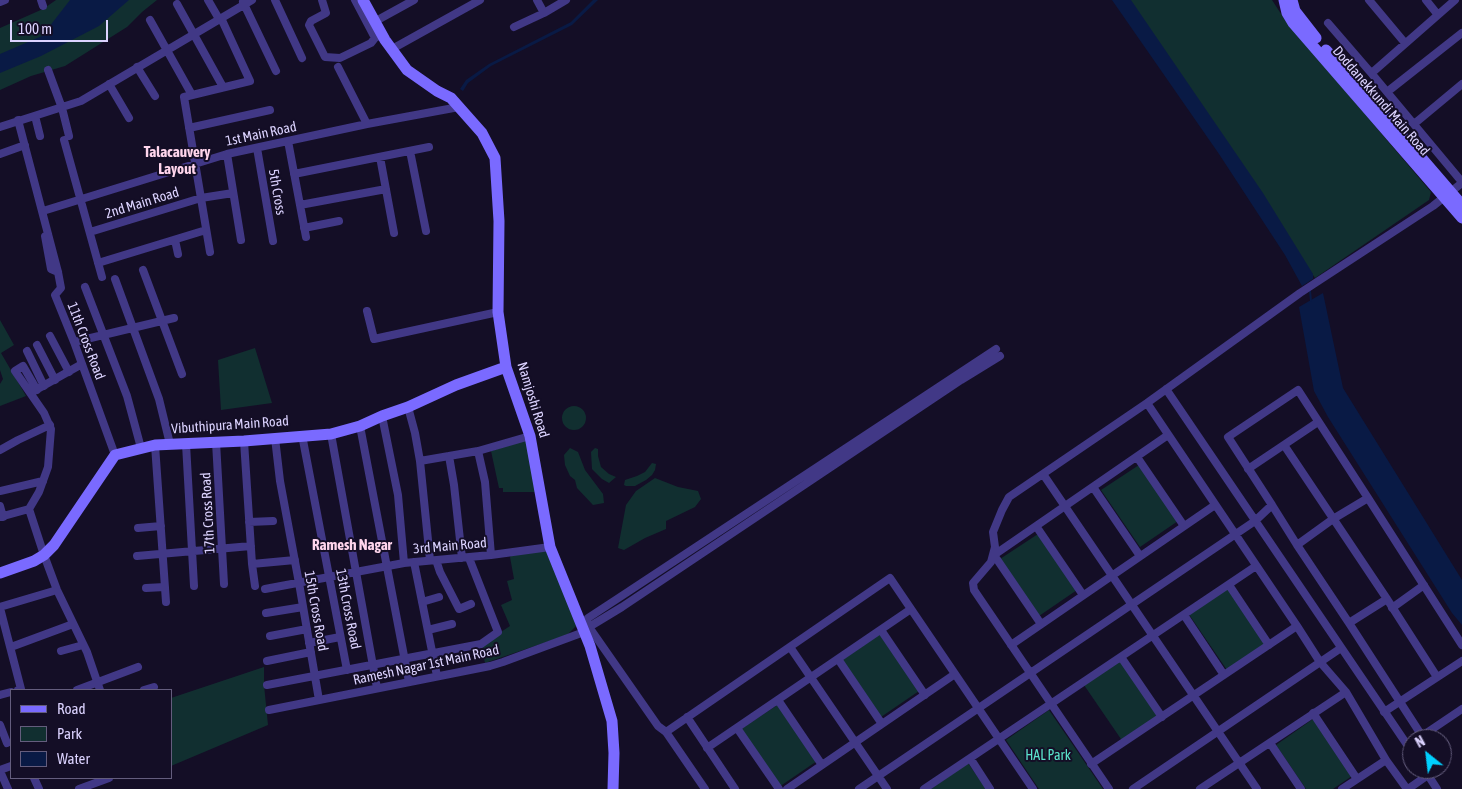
<!DOCTYPE html>
<html>
<head>
<meta charset="utf-8">
<style>
	body { margin:0 }
	#map { position:relative; width:1462px; height:789px; overflow:hidden; background:#140e26; font-family:"Asap Condensed",sans-serif }
	canvas { display:block }
	.legend { position:absolute; left:10px; top:689px; width:162px; height:90px; box-sizing:border-box; background:#140e26; border:1px solid #645d7d; margin:0; padding:6px 9px; list-style:none; font-size:15px; color:#dcd3ff }
	.legend li { display:flex; align-items:center; gap:10px; height:25px }
	.legend b { width:25px; border:1px solid #645d7d }
	.north { position:absolute; left:1402px; top:729px; width:50px; height:50px; box-sizing:border-box; background:#140e26; border:1px solid #645d7d; border-radius:50%; rotate:331deg; font-size:14px; font-weight:700; line-height:20px; text-align:center; color:#dcd3ff }
	.north::after { content:''; display:block; margin:auto; width:18px; height:22px; background:#00d0fe; clip-path:polygon(50% 0,100% 100%,50% 72%,0 100%) }
	.scale { position:absolute; left:10px; top:20px; width:98px; height:22px; box-sizing:border-box; border:2px solid #dcd3ff; border-top:0; padding-left:6px; font-size:15px; line-height:18px; white-space:nowrap; color:#dcd3ff; -webkit-text-stroke:4px #140e26; paint-order:stroke }
</style>
</head>
<body>
<div id="map">
<canvas width="1462" height="789"></canvas>
<ul class="legend">
<li><b style="height:6px;background:#7a6aff"></b>Road</li>
<li><b style="height:14px;background:#112f30"></b>Park</li>
<li><b style="height:14px;background:#091a45"></b>Water</li>
</ul>
<div class="north">N</div>
<div class="scale">100 m</div>
</div>
<script>
const g = document.querySelector('canvas').getContext('2d');
g.lineJoin = 'round';
function fillPath(path, color) { g.fillStyle = color; g.fill(path, 'evenodd'); }
const poly = rows => new Path2D(rows.map(r => 'M' + r).join(''));
function strokePath(path, color, width, dash) { g.strokeStyle = color; g.lineWidth = width; g.lineCap = dash ? 'butt' : 'round'; g.setLineDash(dash || []); g.stroke(path); }
function drawText(font, color, halo, rows, align = 'center') {
  g.font = font + ' "Asap Condensed",sans-serif'; g.lineWidth = 4; g.setLineDash([]); g.textBaseline = 'middle'; g.strokeStyle = halo; g.fillStyle = color; for (const [text, x, y, turn = 0] of rows) {
    g.save(); g.translate(x, y); g.rotate((+turn || 0) * Math.PI / 180); g.textAlign = isNaN(turn) ? turn : align; if (halo) g.strokeText(text, 0, 0); g.fillText(text, 0, 0); g.restore();
  }
}
fillPath(poly([
	[56,0,157,0,142,12,127,27,65,66,31,76,0,90,0,28,43,9],
	[1130,0,1272,0,1285,20,1431,192,1429,200,1315,278],
	[0,320,14,345,1,353,26,396,0,406,0,384,3,379,0,370],
	[255,348,272,403,221,410,218,360],
	'562 418a12 12 0 1 1 24 0a12 12 0 1 1-24 0Z',
	[527,439,536,492,503,492,503,488,499,488,491,451],
	[570,448,578,452,585,470,603,494,604,503,593,505,577,488,575,480,570,476,565,465,564,455],
	[595,448,598,449,598,456,601,467,609,474,616,477,609,483,602,479,592,469,591,452],
	[652,463,656,464,655,470,652,475,646,480,635,486,626,486,624,485,625,480,637,476,645,472],
	[1139,465,1178,521,1140,547,1101,490],
	[655,478,678,487,698,491,701,499,695,507,666,521,666,529,645,538,624,550,618,548,626,505,636,491],
	[1038,534,1077,590,1039,616,1000,559],
	[546,549,577,625,567,635,485,663,481,645,510,626,501,605,512,600,507,581,514,579,510,557,514,552],
	[1226,587,1265,644,1227,670,1188,613],
	[880,634,919,691,881,717,842,660],
	[1121,660,1160,717,1123,742,1084,685],
	[264,667,264,685,268,725,171,766,171,698],
	[779,704,817,761,779,787,741,729],
	[1049,710,1103,789,1039,789,1006,740],
	[1313,719,1352,776,1333,789,1306,789,1276,745],
	[968,763,986,789,931,789]
]), '#112f30');
fillPath(poly([
	[70,0,129,0,99,26,41,56,0,73,0,54,42,36],
	[593,0,598,0,572,25,491,66,468,83,463,91,460,89,466,80,489,64,571,22],
	[1112,0,1131,0,1263,193,1313,274,1313,279,1302,286,1285,255,1219,154],
	[1323,293,1343,388,1462,580,1462,625,1452,613,1328,417,1314,391,1299,307]
]), '#091a45');
strokePath(poly([
	[1310,291,1311,301]
]), '#091a45', 2);
strokePath(poly([
	[41,0,43,6],
	[208,0,219,19],
	[275,0,302,58],
	[322,0,326,13,311,21,309,25,325,57,340,58,371,43,375,38,382,34],
	[355,0,375,38],
	[537,0,544,13],
	[1369,0,1405,43],
	[1426,0,1438,15],
	[0,2,5,0],
	[243,2,276,71],
	[177,4,223,87],
	[150,20,192,95],
	[374,22,414,0],
	[1328,23,1372,74],
	[514,27,544,13,566,0],
	[1462,33,1387,92,1462,182],
	[392,49,480,0],
	[137,67,155,96],
	[338,67,367,124],
	[48,70,62,108,69,136],
	[109,84,129,118],
	[1387,92,1372,74,1374,71,1455,0],
	[35,116,40,136],
	[18,120,58,272,61,288,55,295,74,342,115,455],
	[1414,124,1462,84],
	[0,127,81,101,252,0],
	[189,128,270,110],
	[64,140,102,277],
	[288,141,306,237],
	[257,148,273,241],
	[410,151,426,231],
	[0,154,25,145],
	[227,154,241,240],
	[380,157,394,233],
	[294,174,429,147],
	[300,205,386,189],
	[43,211,227,154,367,124,459,107],
	[304,228,339,221],
	[90,232,201,198,233,193],
	[48,234,45,236,51,269,58,272],
	[175,240,178,254],
	[210,252,184,97,250,81,221,18],
	[98,263,206,230],
	[143,270,182,374],
	[115,279,159,399,170,444],
	[85,287,127,396,141,448],
	[367,311,374,339,498,312],
	[50,336,69,372],
	[74,342,174,318],
	[37,345,55,380],
	[27,351,44,386],
	[1166,389,1412,752],
	[37,390,23,366,15,371,44,413,51,429,48,467,39,492,29,509,44,555,57,590,87,652,100,690],
	[34,391,82,364],
	[1147,403,1297,626,1320,662,1346,692,1386,760,1407,789],
	[408,407,415,433,420,461,430,560],
	[382,416,398,495,404,563],
	[360,426,409,682],
	[331,434,377,688],
	[302,435,347,670],
	[275,438,280,481,299,583,319,700],
	[244,441,252,564,255,586],
	[216,442,224,584],
	[186,444,194,586],
	[155,445,166,602],
	[1284,445,1387,599,1437,677],
	[0,450,18,440,50,425],
	[478,451,485,482,491,555],
	[449,456,454,485,462,558],
	[1137,457,1184,526],
	[420,461,478,451,530,436],
	[1248,469,1318,422],
	[1043,474,1257,789],
	[1093,487,1140,556],
	[0,491,43,481],
	[1272,505,1228,437,1298,390,1368,498],
	[0,506,3,517],
	[0,517,29,509],
	[249,522,273,521],
	[1036,526,1083,595],
	[138,528,161,526],
	[1297,545,1349,623,1422,736,1462,709],
	[137,556,251,546],
	[436,560,440,572,459,609,471,604],
	[414,562,437,676],
	[252,564,295,560],
	[1229,585,1269,645],
	[146,588,165,587],
	[265,589,404,563,491,555,550,547],
	[422,602,439,597],
	[0,607,57,590],
	[0,608,21,689,18,690],
	[1392,608,1424,585],
	[266,613,303,607],
	[1184,615,1224,675],
	[1349,623,1387,599],
	[1041,624,994,555,1168,435],
	[582,626,588,618,617,599,996,349],
	[582,626,589,627,622,607,961,380,1000,356],
	[589,627,658,726,666,732,705,789],
	[428,630,452,624],
	[881,630,925,695],
	[270,636,307,629],
	[309,643,340,637],
	[1011,645,1215,505],
	[11,647,73,624],
	[790,647,887,789],
	[61,651,83,645],
	[1121,657,1162,717],
	[838,659,882,724],
	[267,661,311,652],
	[267,685,481,644,498,632,469,558],
	[77,690,138,667],
	[144,690,154,687],
	[0,695,11,692],
	[778,700,822,765],
	[269,710,490,666,503,662,584,632],
	[1384,712,1462,661],
	[1313,713,1357,779],
	[687,717,735,789],
	[0,725,7,743],
	[737,728,779,789],
	[666,732,890,578,1033,789],
	[1270,743,1301,789],
	[707,748,911,609],
	[970,758,990,789],
	[1091,764,1297,626],
	[1424,769,1437,789],
	[0,770,11,766],
	[0,771,8,789],
	[34,778,39,789],
	[79,789,109,778],
	[787,789,955,674],
	[859,789,1255,521,1272,505,1297,545,1333,519,1368,498,1462,645],
	[924,789,1256,566],
	[1109,789,974,590,973,583,991,562,995,547,993,532,1002,510,1009,497,1147,403,1300,293,1433,206,1462,183],
	[1133,789,1341,648],
	[1200,789,1346,692],
	[1342,789,1386,760],
	[1408,789,1428,775]
]), '#413886', 8);
strokePath(poly([
	[363,0,385,40,407,70,437,91,451,98,482,133,495,158,499,221,498,312,506,367,530,436,550,547,590,646,612,721,614,753,613,789],
	[1284,0,1287,13,1293,23,1462,218],
	[1292,0,1295,11,1316,38],
	[1326,50,1358,84,1462,205],
	[0,573,34,561,44,555,54,545,115,455,155,445,244,441,331,434,360,426,382,416,408,407,456,385,506,367]
]), '#7a6aff', 11);
drawText('14px', '#dcd3ff', '#140e26', [
	["Doddanekkundi Main Road",1381,101,49],
	["1st Main Road",261,134,-12],
	["5th Cross",277,192,80],
	["2nd Main Road",142,203,-17],
	["11th Cross Road",86,341,69],
	["Namjoshi Road",533,400,73],
	["Vibuthipura Main Road",230,425,-4],
	["17th Cross Road",208,513,-93],
	["3rd Main Road",450,546,-5],
	["13th Cross Road",348,609,79],
	["15th Cross Road",316,611,80],
	["Ramesh Nagar 1st Main Road",426,665,-12]
]);
drawText('14px', '#5be3cc', '#140e26', [
	["HAL Park",1048,756]
]);
drawText('bold 15px', '#ffd5ec', '#140e26', [
	["Talacauvery",177,152],
	["Layout",177,169],
	["Ramesh Nagar",352,545]
]);
</script>
</body>
</html>
